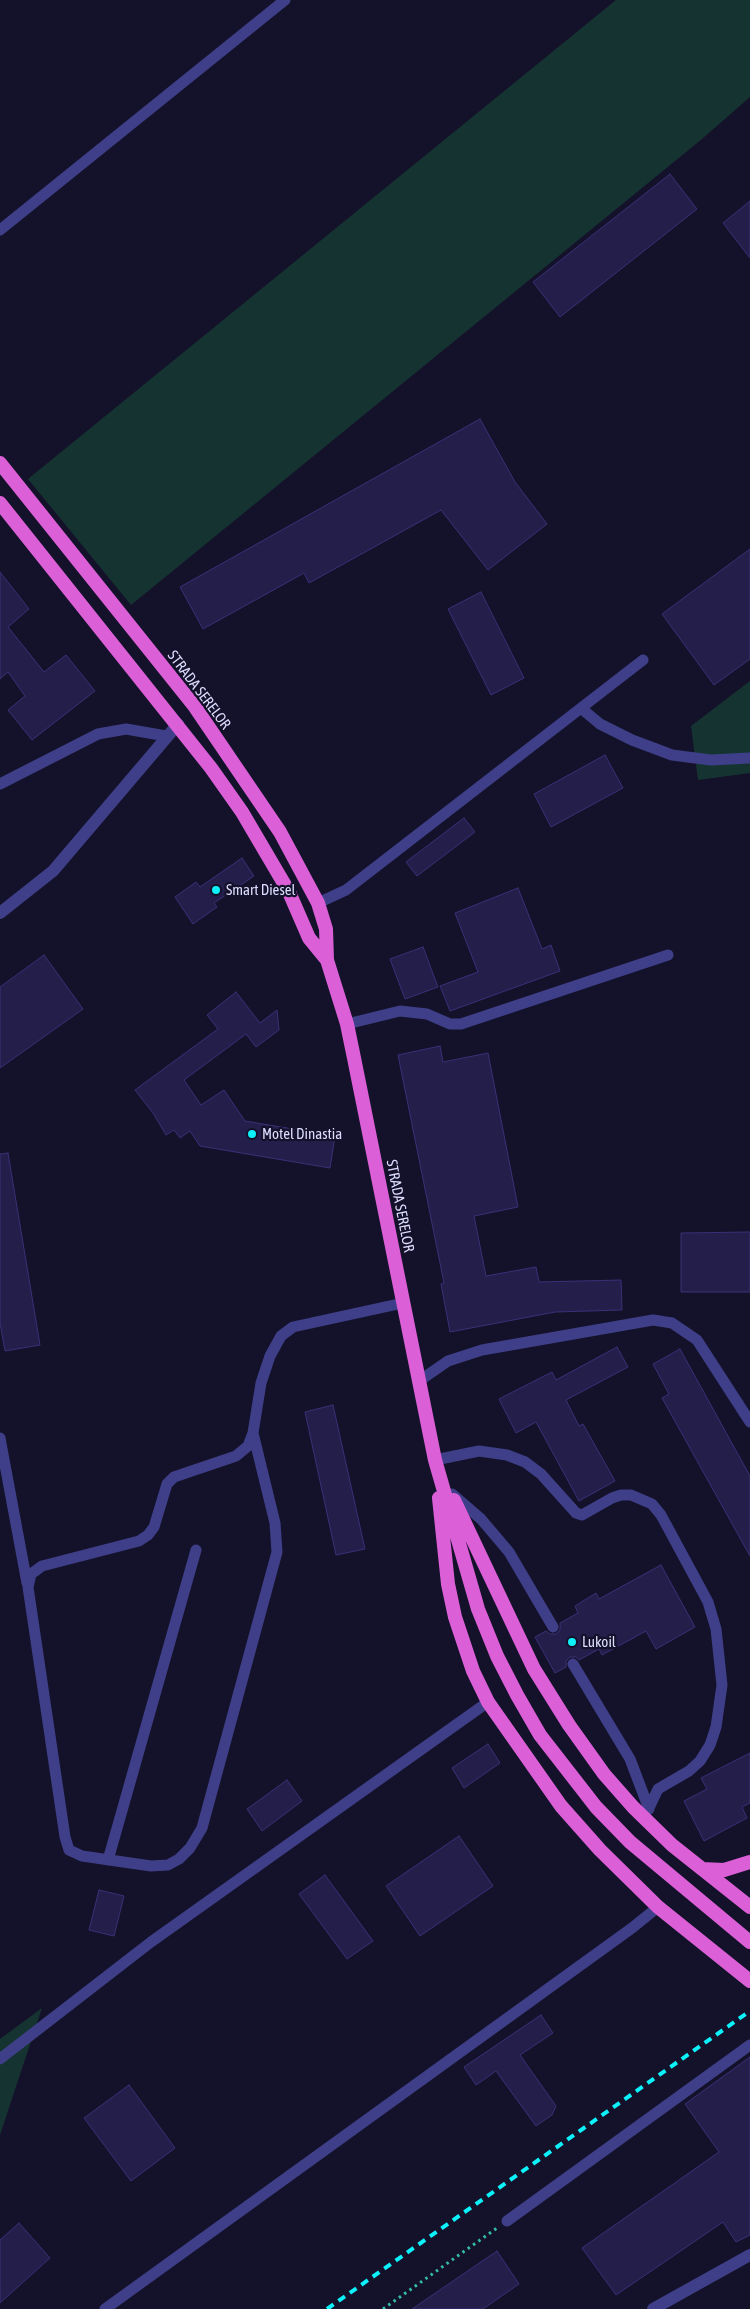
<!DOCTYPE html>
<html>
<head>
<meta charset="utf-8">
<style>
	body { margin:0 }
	canvas { display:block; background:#14112a }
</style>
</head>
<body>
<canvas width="750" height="2309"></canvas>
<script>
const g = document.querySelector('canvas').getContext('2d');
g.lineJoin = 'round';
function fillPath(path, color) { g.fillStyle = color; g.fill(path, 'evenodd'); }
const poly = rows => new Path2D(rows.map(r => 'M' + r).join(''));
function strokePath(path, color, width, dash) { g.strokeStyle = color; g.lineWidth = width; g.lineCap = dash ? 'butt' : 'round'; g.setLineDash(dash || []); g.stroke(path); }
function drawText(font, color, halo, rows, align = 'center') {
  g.font = font + ' "Asap Condensed",sans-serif'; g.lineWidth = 4.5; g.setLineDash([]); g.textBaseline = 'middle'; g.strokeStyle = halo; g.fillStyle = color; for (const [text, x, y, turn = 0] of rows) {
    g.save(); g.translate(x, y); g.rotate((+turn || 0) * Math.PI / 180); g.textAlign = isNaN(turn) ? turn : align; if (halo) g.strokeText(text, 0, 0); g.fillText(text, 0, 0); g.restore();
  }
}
fillPath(poly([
	[616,0,750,0,750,97,702,139,131,605,28,479],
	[750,681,750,773,698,780,691,726],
	[42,2008,0,2135,0,2039]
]), '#153431');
const building = poly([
	[670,174,697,209,560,317,533,282,670,174],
	[750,201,750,258,723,223,750,201],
	[480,419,515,482,547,524,488,570,441,510,309,583,304,573,203,629,180,587,480,419],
	[750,549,750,659,714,685,662,614,750,549],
	[0,572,29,609,8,627,44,672,66,655,95,691,32,740,8,710,25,696,8,672,0,679,0,572],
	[481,592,524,678,491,695,448,609,481,592],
	[605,755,623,788,551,827,534,794,605,755],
	[464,818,475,832,417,876,406,862,464,818],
	[242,858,254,876,214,903,217,907,193,924,175,897,196,882,200,887,242,858],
	[518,888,542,949,551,945,560,971,450,1011,440,986,478,972,455,913,518,888],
	[423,947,438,987,405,999,390,959,423,947],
	[44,955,83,1009,0,1068,0,987,44,955],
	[236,992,260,1023,277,1010,279,1030,256,1047,246,1034,184,1080,201,1105,224,1090,245,1121,335,1136,330,1168,200,1146,190,1131,180,1138,174,1130,166,1135,153,1113,135,1090,218,1029,207,1015,236,992],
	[440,1046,443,1062,488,1053,518,1207,474,1216,486,1276,536,1267,539,1282,621,1280,622,1310,555,1312,450,1332,441,1284,444,1283,398,1055,440,1046],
	[8,1153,40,1345,5,1351,0,1323,0,1154,8,1153],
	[750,1232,750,1292,681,1292,681,1233,750,1232],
	[617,1347,628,1367,566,1400,579,1426,583,1424,615,1481,579,1501,536,1422,516,1433,499,1399,552,1372,556,1380,617,1347],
	[680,1349,750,1476,750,1556,662,1398,669,1394,653,1364,680,1349],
	[333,1405,365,1549,336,1555,305,1412,333,1405],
	[661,1565,695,1627,656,1649,646,1631,602,1655,599,1649,579,1660,576,1657,570,1657,566,1661,566,1667,555,1673,535,1637,546,1631,550,1634,556,1634,560,1630,560,1623,578,1613,575,1606,596,1593,599,1599,661,1565],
	[488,1744,500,1763,464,1788,452,1768,488,1744],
	[750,1753,750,1803,742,1807,747,1818,704,1841,684,1801,707,1789,701,1778,750,1753],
	[287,1780,302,1801,262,1831,247,1809,287,1780],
	[459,1836,493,1886,420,1936,386,1886,459,1836],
	[325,1875,373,1941,347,1959,299,1894,325,1875],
	[99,1890,124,1896,114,1936,89,1930,99,1890],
	[541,2015,553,2033,520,2055,556,2106,552,2115,536,2126,496,2071,476,2085,464,2067,541,2015],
	[750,2057,750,2235,736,2242,723,2222,616,2295,582,2248,719,2152,685,2104,750,2057],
	[129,2085,175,2148,131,2181,84,2118,129,2085],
	[19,2223,50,2258,0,2303,0,2240,19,2223],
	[497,2251,519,2284,483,2309,412,2309,497,2251]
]);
fillPath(building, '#241e4b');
strokePath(building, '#3a3077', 1);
strokePath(poly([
	[383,2309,497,2228]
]), '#3ba', 3, [2.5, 4]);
strokePath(poly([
	[0,230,285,0],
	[582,709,600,724,632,740,672,755,711,760,750,758],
	[0,784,98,734,126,729,166,736],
	[318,903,346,890,643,660],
	[347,1024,400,1011,427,1014,450,1024,461,1024,668,955],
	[419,1381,448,1361,482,1350,653,1320,672,1323,697,1340,750,1422],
	[253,1433,275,1523,277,1552,202,1828,190,1848,179,1859,168,1865,151,1866,82,1856,69,1850,65,1837,28,1587,31,1574,42,1566,139,1541,148,1535,154,1527,167,1484,174,1477,236,1456,248,1446,253,1433,261,1383,270,1356,281,1336,293,1327,403,1303],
	[0,1438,27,1583],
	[435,1460,479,1451,507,1455,525,1462,541,1474,576,1513,582,1515,612,1498,621,1495,631,1495,652,1504,661,1515,708,1602,716,1629,722,1685,716,1727,710,1745,700,1761,689,1771,658,1789,649,1808],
	[452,1494,481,1519,509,1552,553,1627],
	[573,1664,630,1759,649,1809],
	[108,1860,196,1550],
	[0,2059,151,1942,488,1702],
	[507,2221,750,2045],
	[105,2309,632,1928,658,1907]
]), '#3e3f88', 11);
strokePath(poly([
	[0,913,53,871,178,724],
	[653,2309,750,2255]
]), '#3e3f88', 12);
strokePath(poly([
	[0,463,195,707,280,832,318,903,326,929,327,960,347,1024,354,1058,435,1460,478,1609,497,1656,517,1695,540,1735,596,1807,630,1842,750,1942],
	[0,503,211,768,242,812,289,892,309,938,327,960],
	[439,1498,448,1584,455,1617,473,1671,488,1702,561,1806,600,1850,658,1907,750,1981],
	[454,1500,534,1669,569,1725,604,1774,633,1807,672,1845,750,1907],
	[702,1869,724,1870,750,1862]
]), '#db5fd6', 14);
strokePath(poly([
	[327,2309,750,2011]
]), '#0cf1fa', 4, [8, 6]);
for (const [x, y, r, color] of [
	[216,890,5,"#0cf1fa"],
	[252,1134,5,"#0cf1fa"],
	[572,1642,5,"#0cf1fa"]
]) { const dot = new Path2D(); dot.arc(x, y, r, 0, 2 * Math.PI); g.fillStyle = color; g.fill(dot); strokePath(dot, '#14112a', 2); }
drawText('15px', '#dddcfe', '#14112a', [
	["STRADA SERELOR",199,690,53],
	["STRADA SERELOR",400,1206,79]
]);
drawText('15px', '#dddcfe', '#14112a', [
	["Smart Diesel",226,890],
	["Motel Dinastia",262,1134],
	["Lukoil",582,1642]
], 'left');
</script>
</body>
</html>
